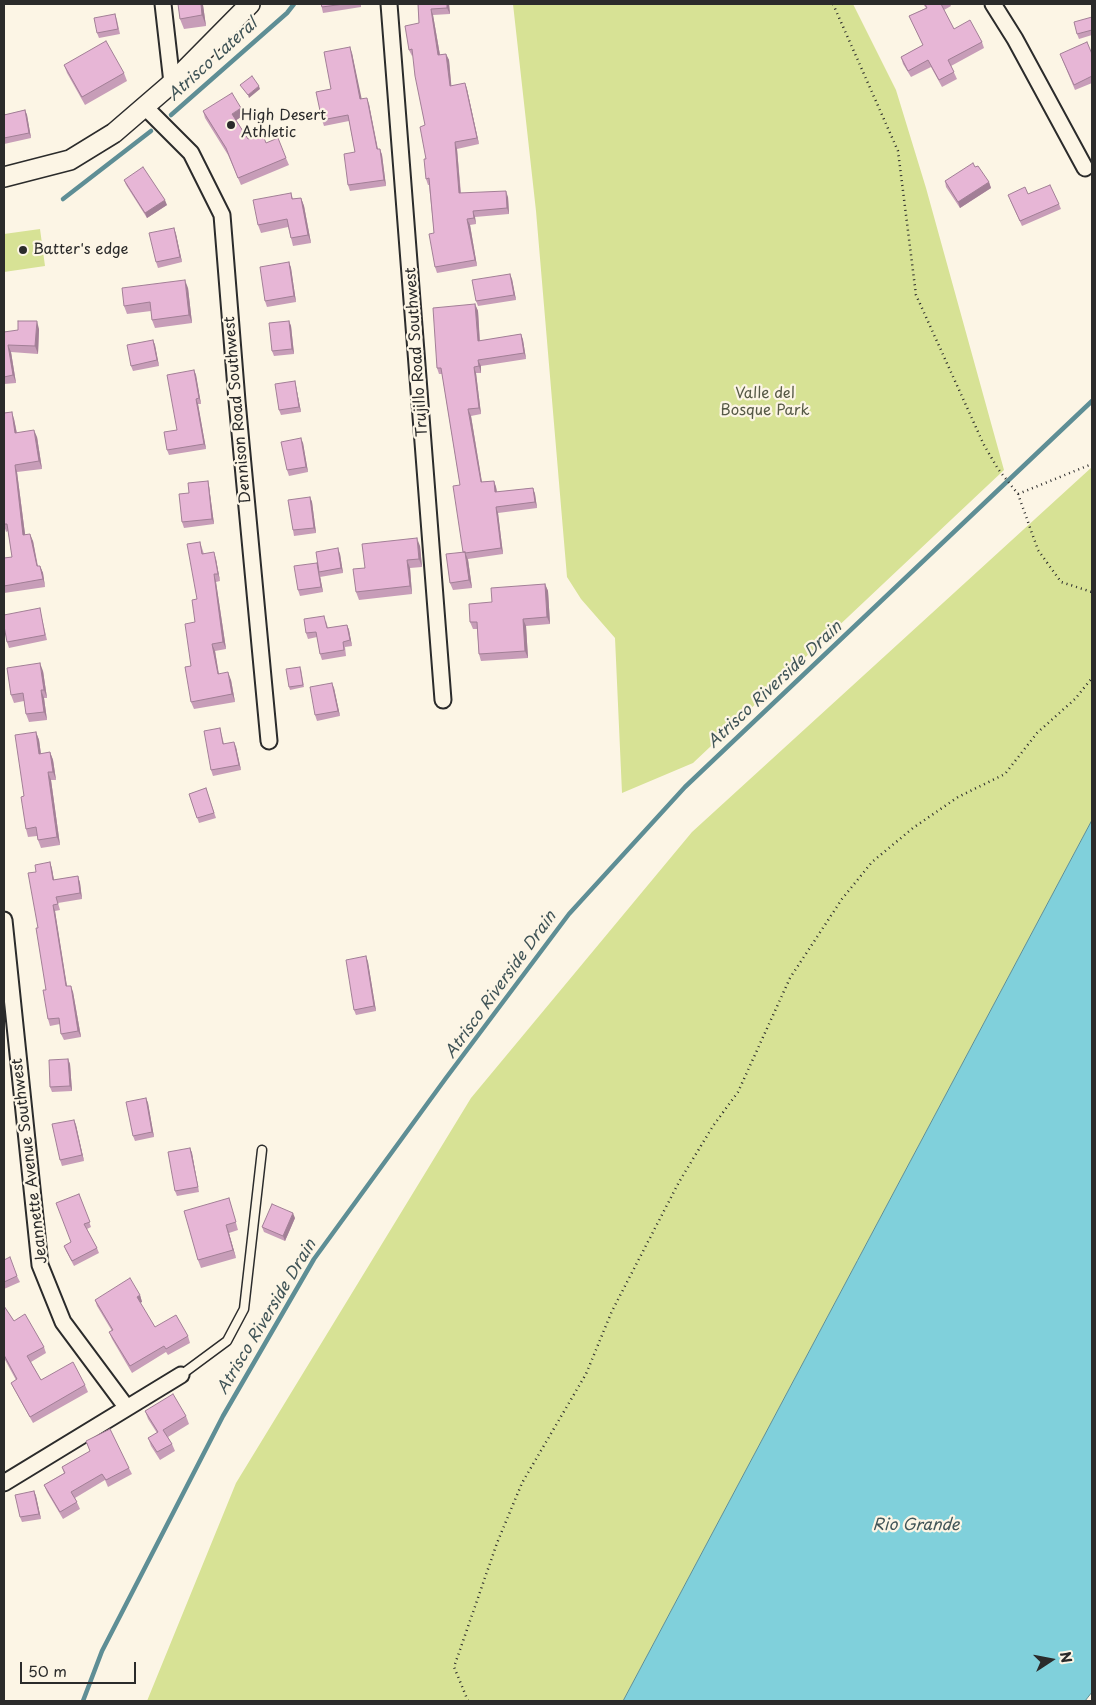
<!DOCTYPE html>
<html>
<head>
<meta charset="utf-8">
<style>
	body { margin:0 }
	#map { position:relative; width:1096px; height:1705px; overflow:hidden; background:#fcf5e5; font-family:"Playpen Sans",sans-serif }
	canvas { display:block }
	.frame { position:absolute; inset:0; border:5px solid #2b2b2b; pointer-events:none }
	.north { position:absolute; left:1026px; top:1635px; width:50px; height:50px; -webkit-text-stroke:4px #fcf5e5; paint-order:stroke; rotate:79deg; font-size:14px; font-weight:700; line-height:20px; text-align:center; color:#2b2b2b }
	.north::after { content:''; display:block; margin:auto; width:18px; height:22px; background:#2b2b2b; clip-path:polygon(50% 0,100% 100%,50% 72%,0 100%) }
	.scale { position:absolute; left:20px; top:1662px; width:116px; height:22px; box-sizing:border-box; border:2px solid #2b2b2b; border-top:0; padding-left:6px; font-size:15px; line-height:18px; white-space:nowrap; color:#2b2b2b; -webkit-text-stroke:4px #fcf5e5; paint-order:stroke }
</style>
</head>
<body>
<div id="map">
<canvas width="1096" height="1705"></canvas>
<div class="frame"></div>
<div class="north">N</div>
<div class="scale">50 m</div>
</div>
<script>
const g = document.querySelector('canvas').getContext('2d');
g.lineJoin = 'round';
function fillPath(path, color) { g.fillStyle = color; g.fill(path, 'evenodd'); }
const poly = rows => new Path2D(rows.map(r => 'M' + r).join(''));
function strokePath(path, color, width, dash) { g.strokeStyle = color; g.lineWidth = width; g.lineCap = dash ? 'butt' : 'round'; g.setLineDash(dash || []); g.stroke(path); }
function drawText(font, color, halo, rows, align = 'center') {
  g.font = font + ' "Playpen Sans",sans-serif'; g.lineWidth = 4.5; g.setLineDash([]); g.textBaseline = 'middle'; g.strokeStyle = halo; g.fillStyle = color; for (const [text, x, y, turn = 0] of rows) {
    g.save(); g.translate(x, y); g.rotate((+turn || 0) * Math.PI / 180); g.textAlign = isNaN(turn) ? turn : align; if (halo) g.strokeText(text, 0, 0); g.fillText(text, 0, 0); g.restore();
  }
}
fillPath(poly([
	[513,4,853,4,896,90,926,188,1004,470,693,763,622,793,615,638,581,599,567,577,536,211],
	[40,229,45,266,4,272,4,234],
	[1092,467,1092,820,623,1701,147,1701,236,1483,471,1098,692,832]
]), '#d7e295');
const water = poly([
	[1092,820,1092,1692,1085,1701,623,1701,1092,820]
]);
fillPath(water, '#80d0db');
strokePath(water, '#5e8e95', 1);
strokePath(poly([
	[171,115,287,13,294,4],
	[63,199,151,131],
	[83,1701,102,1651,223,1416,314,1259,446,1078,569,914,685,787,1092,401]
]), '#5e8e95', 4.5);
const service = poly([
	[181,1375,227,1341,244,1309,262,1150]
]);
const minor = poly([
	[163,4,172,83],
	[389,4,443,700],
	[993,4,1015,39,1085,168],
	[144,106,191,153,222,215,237,401,269,741],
	[4,920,40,1265,63,1322,127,1408],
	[4,1483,181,1375]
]);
const tertiary = poly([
	[4,177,70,160,114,133,172,83,250,4]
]);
strokePath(service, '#2b2b2b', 11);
strokePath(minor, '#2b2b2b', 19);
strokePath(tertiary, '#2b2b2b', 22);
strokePath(poly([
	[833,4,898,151,916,295,984,445,998,469,1018,494,1038,550,1061,582,1092,592],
	[1018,494,1092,464],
	[468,1701,454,1667,497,1543,522,1483,586,1374,612,1311,679,1182,713,1126,738,1092,790,978,842,899,872,862,913,828,958,797,1005,774,1037,733,1075,699,1092,678]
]), '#2b2b2b', 2.5, [1, 4]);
strokePath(service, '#fcf5e5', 8);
strokePath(minor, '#fcf5e5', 15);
strokePath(tertiary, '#fcf5e5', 19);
fillPath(poly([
	[178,4,209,4,203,5,206,26,184,29,180,19],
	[321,4,361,4,361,7,323,13],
	[418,4,449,4,450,14,433,15,440,55,446,54,449,60,451,86,465,83,467,89,479,144,457,149,461,193,508,197,509,214,475,217,476,224,470,225,477,266,437,273,435,267,434,233,429,185,428,185,426,179,425,125,413,55,412,56,409,50,419,23],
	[923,4,950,4,951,6,944,10,954,29,982,42,984,48,951,66,957,79,942,87,931,67,911,77,903,64,901,57,923,45,909,16,926,8],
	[115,14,117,20,120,34,99,38,97,33],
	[1092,17,1092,35,1079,39,1077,34],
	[352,53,361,99,369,104,378,149,380,149,382,155,386,186,350,191,348,185,355,152,349,121,324,126,322,120,331,89],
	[1092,54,1092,83,1075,90,1062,59],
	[64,65,124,73,127,81,85,105,67,73],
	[25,110,27,115,31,138,4,144,4,115],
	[203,111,244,115,236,120,248,139,266,143,286,158,289,165,241,185,228,155,205,118],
	[975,167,989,182,991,188,960,208,946,187,945,181],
	[124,180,167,205,147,218,126,185],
	[291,193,293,199,301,198,304,206,311,243,293,246,291,238,288,227,261,233,258,225],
	[1028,194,1059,204,1061,209,1022,226,1010,200],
	[174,228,176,234,182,262,158,268,156,262],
	[289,262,291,268,296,302,267,307,265,301],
	[512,279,516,300,478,306,476,301],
	[188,288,192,323,155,328,152,320,151,311,127,314,124,306],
	[475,304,478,311,480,341,521,334,523,340,526,359,481,366,481,373,476,373,481,414,471,416,482,482,494,481,496,487,497,492,533,488,535,494,537,508,498,513,503,554,468,559,472,588,453,590,450,583,463,552,460,485,442,374,439,374,437,368],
	[289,321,291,326,294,354,274,356,272,351],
	[39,329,38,354,11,352,16,383,4,384,4,332],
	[153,340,155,345,159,366,133,371,131,366],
	[194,370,196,375,201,404,198,404,206,449,169,455,167,450,177,430],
	[295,381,296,386,301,412,281,415,279,410],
	[4,413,14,419,17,433,37,437,42,469,17,472,25,534,33,541,38,566,40,566,43,573,45,587,4,593,4,558,12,557,8,531,6,532,4,525],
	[303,443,308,472,289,476,287,470],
	[208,481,209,486,214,524,184,528,182,522,189,493],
	[310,497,312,502,316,533,294,536,293,530],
	[200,542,204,554,216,559,220,581,216,582,226,649,215,651,219,674,231,680,235,702,194,709,191,702,191,666,197,599],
	[420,546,422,567,410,568,412,594,359,600,356,592,365,568],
	[340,554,343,573,320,577,320,576,323,592,300,596,298,590,317,563],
	[545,584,548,591,550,624,526,626,528,658,481,661,479,654,477,629,473,629,470,622,492,602],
	[40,608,41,614,47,640,9,648,7,642],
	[326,621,328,628,347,625,349,630,352,646,345,647,346,656,322,660,320,654,317,637,308,639,306,633],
	[301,669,304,687,290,690,289,687],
	[43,671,47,698,44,698,47,720,29,722,26,714,24,701,14,703,11,695],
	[334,688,340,716,317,721,315,715],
	[220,728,224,744,236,747,241,770,213,776,211,770],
	[36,732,39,740,41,754,50,752,53,760,56,780,51,780,60,845,41,848,38,840,37,836,28,837,26,829,24,796],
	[206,788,216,818,199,823,189,794],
	[50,862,52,869,54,880,78,876,80,883,82,899,58,903,60,910,55,911,67,986,73,992,81,1037,64,1040,61,1034,60,1024,50,1026,48,1019,46,990,38,928,36,872],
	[366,956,368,962,376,1011,356,1015,354,1010],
	[68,1059,70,1064,72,1091,52,1092,50,1087],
	[146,1098,148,1103,154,1137,135,1141,133,1136],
	[74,1120,76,1125,84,1161,62,1166,60,1160],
	[190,1148,192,1153,199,1192,177,1196,175,1191],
	[79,1194,91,1227,87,1229,97,1248,99,1253,74,1266,66,1251,64,1246,71,1242],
	[229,1198,238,1230,229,1233,236,1258,201,1268,198,1260],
	[295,1218,285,1241,264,1232,262,1227],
	[4,1260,17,1276,20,1282,4,1289],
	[140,1295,142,1302,140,1303,155,1327,188,1336,190,1343,168,1355,166,1352,132,1373,112,1339,109,1332,112,1331,97,1306,95,1300],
	[4,1306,14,1321,44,1347,46,1353,31,1362,41,1380,85,1385,88,1392,33,1423,14,1389,11,1383,16,1380,4,1358],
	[145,1411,186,1416,189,1424,168,1437,172,1444,175,1451,160,1460,151,1446,148,1438,157,1433,148,1419],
	[86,1441,129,1468,132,1474,108,1487,105,1480,75,1498,80,1509,63,1519,47,1492,44,1485,64,1473,62,1467,90,1451],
	[34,1491,36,1496,41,1519,22,1522,20,1517]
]), '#c79db8');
fillPath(poly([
	[201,4,203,4,203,5,206,26,202,15],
	[447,4,449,4,450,14,447,8],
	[431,9,433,15,441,61,438,55],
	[350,47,352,53,363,105,360,99],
	[446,54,449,60,452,92,450,86],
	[465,83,467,89,479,144,477,138],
	[259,86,260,89,249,98,248,95],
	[367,98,369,104,379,156,377,149],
	[241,108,244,115,235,121,232,114],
	[25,110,27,115,31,138,29,133],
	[455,142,457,149,461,199,459,193],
	[380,149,382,155,386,186,384,180],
	[989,182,991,188,960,208,958,202],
	[506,191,508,197,509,214,507,208],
	[301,198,304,206,311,243,308,235],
	[165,200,167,205,147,218,145,213],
	[473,211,475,217,476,224,474,218],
	[467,219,470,225,477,266,475,260],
	[174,228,176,234,182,262,180,257],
	[289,262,291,268,296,302,294,296],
	[510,274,512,279,516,300,514,295],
	[185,280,188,288,192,323,189,315],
	[475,304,478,311,480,347,478,341],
	[37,321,39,329,38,354,35,346],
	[289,321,291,326,294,354,292,349],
	[521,334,523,340,526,359,524,353],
	[153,340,155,345,159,366,157,360],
	[8,345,11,352,16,383,13,375],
	[478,360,481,366,481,373,479,366],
	[474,367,476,373,481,414,479,408],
	[194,370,196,375,201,404,199,398],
	[295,381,296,386,301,412,299,407],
	[196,399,198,404,206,449,204,444],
	[468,409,471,416,483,489,481,482],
	[12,412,14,419,18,440,15,433],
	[34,430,37,437,42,469,39,461],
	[301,438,303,443,308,472,306,467],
	[15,465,17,472,26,542,23,535],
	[208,481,209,486,214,524,212,519],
	[494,481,496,487,498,499,495,492],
	[533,488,535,494,537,508,535,502],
	[310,497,312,502,316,533,314,528],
	[496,507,498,513,503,554,501,548],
	[30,534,33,541,39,574,37,566],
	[417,538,420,546,422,567,419,559],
	[338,548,340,554,343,573,341,568],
	[214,552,216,559,220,581,218,574],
	[465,552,468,560,472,588,469,580],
	[407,560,410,568,412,594,410,586],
	[40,566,43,573,45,587,43,579],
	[319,572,320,576,323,592,321,587],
	[214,574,216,582,226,649,223,642],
	[545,584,548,591,550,624,547,617],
	[523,619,526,626,528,658,525,651],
	[347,625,349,630,352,646,350,640],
	[212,644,215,651,220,682,218,674],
	[40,663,43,671,47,698,44,690],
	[228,672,231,680,235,702,232,694],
	[332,683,334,688,340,716,338,711],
	[41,690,44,698,47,720,44,712],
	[36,732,39,740,42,762,39,754],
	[234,742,236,747,241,770,239,765],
	[50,752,53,760,56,780,53,772],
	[48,772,51,780,60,845,57,837],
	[50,862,52,869,55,886,53,880],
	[78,876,80,883,82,899,80,893],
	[53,905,55,911,68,993,66,986],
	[366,956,368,962,376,1011,374,1006],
	[71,986,73,992,81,1037,78,1031],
	[68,1059,70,1064,72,1091,70,1086],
	[146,1098,148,1103,154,1137,152,1132],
	[74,1120,76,1125,84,1161,82,1155],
	[190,1148,192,1153,199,1192,198,1187],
	[293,1213,295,1218,285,1241,283,1236],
	[226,1225,229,1233,236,1258,233,1250],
	[140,1295,142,1302,139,1303,137,1297],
	[34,1491,36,1496,41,1519,39,1514]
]), '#a27f96');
const building = poly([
	[178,4,201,4,202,15,180,19,178,4],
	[321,4,344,4,322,7,321,4],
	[418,4,447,4,447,8,431,9,438,55,446,54,450,86,465,83,477,138,455,142,459,193,506,191,507,208,473,211,474,218,467,219,475,260,435,267,429,234,434,233,429,178,426,179,424,159,426,159,420,127,425,125,415,76,412,49,409,50,405,26,419,23,418,4],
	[925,4,941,4,954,29,970,20,982,42,948,60,954,72,939,80,928,60,908,71,901,57,923,45,909,16,927,8,925,4],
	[115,14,118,29,97,33,94,18,115,14],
	[1092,17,1092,30,1077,34,1074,22,1092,17],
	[106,41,124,73,82,97,64,65,106,41],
	[1087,42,1092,54,1092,76,1074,85,1060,54,1087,42],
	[350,47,360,99,367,98,377,149,380,149,384,180,348,185,344,154,355,152,348,115,322,120,316,92,331,89,324,52,350,47],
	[252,76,259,86,248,95,240,85,252,76],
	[232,93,241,108,232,114,248,139,262,133,266,143,278,138,286,158,238,178,226,148,203,111,232,93],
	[25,110,29,133,4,138,4,115,25,110],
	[973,163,975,167,978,166,989,182,958,202,945,181,973,163],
	[143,167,165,200,145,213,124,180,143,167],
	[1050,185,1059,204,1020,221,1008,195,1025,187,1028,194,1050,185],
	[291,193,292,199,301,198,308,235,291,238,287,219,258,225,253,200,291,193],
	[174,228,180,257,156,262,149,233,174,228],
	[289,262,294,296,265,301,260,267,289,262],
	[510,274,514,295,476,301,472,280,510,274],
	[185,280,189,315,152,320,150,302,124,306,122,288,185,280],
	[475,304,478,341,521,334,524,353,478,360,479,366,474,367,479,408,468,409,481,482,494,481,495,492,533,488,535,502,496,507,501,548,465,553,465,552,463,552,453,486,460,485,441,368,437,368,433,308,475,304],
	[18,321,37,321,35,346,8,345,13,375,4,377,4,332,18,330,18,321],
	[289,321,292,349,272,351,269,323,289,321],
	[153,340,157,360,131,366,127,345,153,340],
	[194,370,199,398,196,399,204,444,167,450,164,432,177,430,167,375,194,370],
	[295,381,299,407,279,410,275,384,295,381],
	[12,412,15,433,34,430,39,461,15,465,23,535,30,534,37,566,40,566,43,579,4,586,4,558,12,557,7,524,4,524,4,413,12,412],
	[301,438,306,467,287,470,281,442,301,438],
	[208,481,212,519,182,522,179,494,189,493,188,483,208,481],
	[310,497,314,528,293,530,288,500,310,497],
	[417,538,419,559,407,560,410,586,356,592,353,569,365,568,362,544,417,538],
	[200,542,202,554,214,552,218,574,214,574,223,642,212,644,218,674,228,672,232,694,191,702,185,667,191,666,185,624,195,622,192,600,197,599,187,544,200,542],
	[338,548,341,568,319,572,316,552,338,548],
	[465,552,469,580,450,583,446,554,465,552],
	[317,563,321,587,298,590,294,566,317,563],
	[545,584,547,617,523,619,525,651,479,654,477,622,470,622,469,604,492,602,491,588,545,584],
	[40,608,45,635,7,642,4,626,4,615,40,608],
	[324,616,327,628,347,625,350,640,343,642,344,650,320,654,316,632,306,633,304,619,324,616],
	[40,663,44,690,41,690,44,712,26,714,23,693,11,695,7,668,40,663],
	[300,667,303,685,289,687,286,669,300,667],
	[332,683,338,711,315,715,310,687,332,683],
	[220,728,223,744,234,742,239,765,211,770,204,731,220,728],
	[36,732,39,754,50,752,53,772,48,772,57,837,38,840,36,827,26,829,21,797,24,796,15,735,36,732],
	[206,788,214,813,197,818,189,794,206,788],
	[50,862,53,880,78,876,80,893,56,897,58,904,53,905,66,986,71,986,78,1031,61,1034,59,1018,48,1019,43,990,46,990,36,928,38,928,28,873,36,872,35,865,50,862],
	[366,956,374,1006,354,1010,346,960,366,956],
	[68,1059,70,1086,50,1087,49,1060,68,1059],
	[146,1098,152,1132,133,1136,126,1102,146,1098],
	[74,1120,82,1155,60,1160,52,1124,74,1120],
	[190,1148,198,1187,175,1191,168,1152,190,1148],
	[79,1194,90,1222,84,1224,97,1248,72,1261,64,1246,71,1242,56,1203,79,1194],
	[229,1198,236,1222,226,1225,233,1250,198,1260,184,1211,229,1198],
	[272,1204,293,1213,283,1236,262,1227,272,1204],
	[10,1257,17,1276,4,1282,4,1260,10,1257],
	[130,1278,140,1295,137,1297,155,1327,176,1315,188,1336,166,1349,164,1346,130,1366,109,1332,113,1330,95,1300,130,1278],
	[4,1306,14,1321,25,1314,44,1347,27,1356,41,1380,73,1362,85,1385,30,1417,11,1383,17,1379,4,1355,4,1306],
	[173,1394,186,1416,163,1430,172,1444,157,1452,148,1438,158,1432,145,1411,173,1394],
	[110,1429,129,1468,106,1480,102,1474,71,1492,77,1502,60,1512,44,1485,65,1473,62,1467,90,1451,86,1441,110,1429],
	[34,1491,39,1514,20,1517,15,1495,34,1491]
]);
fillPath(building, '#e7b6d6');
strokePath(building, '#a27f96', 1);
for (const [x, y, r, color] of [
	[231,125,5,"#2b2b2b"],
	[23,250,5,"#2b2b2b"]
]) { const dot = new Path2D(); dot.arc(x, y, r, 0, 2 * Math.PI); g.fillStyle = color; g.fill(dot); strokePath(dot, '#fcf5e5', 2); }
drawText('15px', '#2b2b2b', '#fcf5e5', [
	["High Desert",241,116],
	["Athletic",241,133],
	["Batter's edge",33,250]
], 'left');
drawText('15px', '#2b2b2b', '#fcf5e5', [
	["Trujillo Road Southwest",417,352,-94],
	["Dennison Road Southwest",238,410,-95],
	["Jeannette Avenue Southwest",30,1161,-97]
]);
drawText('15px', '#565946', '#fcf5e5', [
	["Valle del",765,394],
	["Bosque Park",765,411]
]);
drawText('italic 16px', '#405457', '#fcf5e5', [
	["Atrisco Lateral",213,60,-42],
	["Atrisco Riverside Drain",775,685,-43],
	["Atrisco Riverside Drain",501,985,-54],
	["Atrisco Riverside Drain",267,1317,-59],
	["Rio Grande",916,1526]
]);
</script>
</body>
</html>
